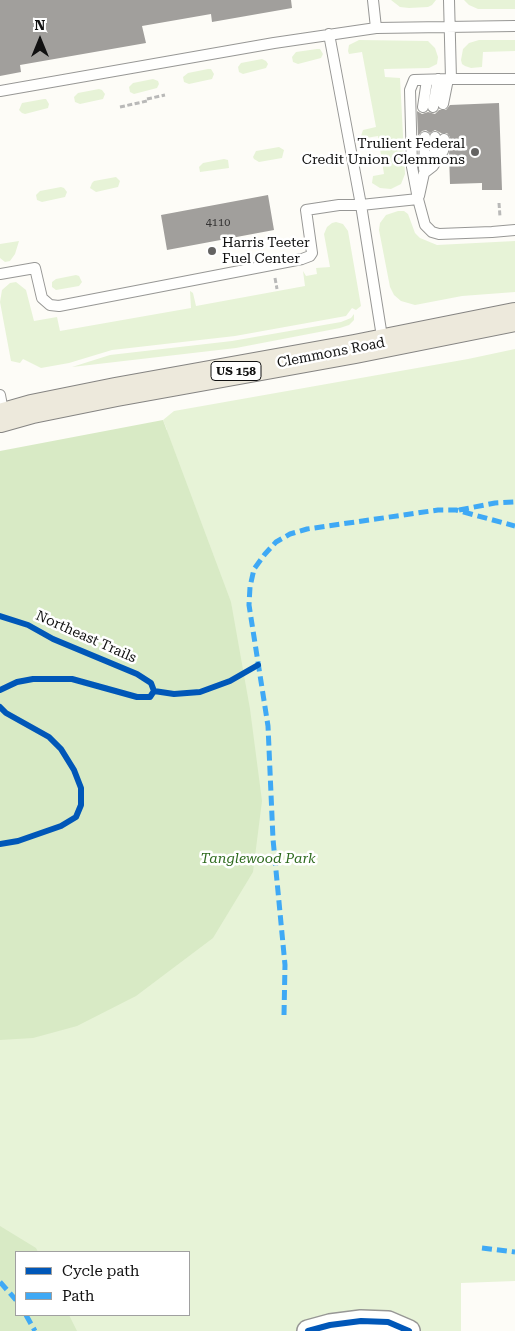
<!DOCTYPE html>
<html>
<head>
<meta charset="utf-8">
<style>
	body { margin:0 }
	#map { position:relative; width:515px; height:1331px; overflow:hidden; background:#fdfcf7; font-family:"Roboto Serif",serif }
	canvas { display:block }
	.legend { position:absolute; left:15px; top:1251px; width:175px; height:65px; box-sizing:border-box; background:#fff; border:1px solid #a0a0a0; margin:0; padding:6px 9px; list-style:none; font-size:15px; color:#111 }
	.legend li { display:flex; align-items:center; gap:10px; height:25px }
	.legend b { width:25px; border:1px solid #a0a0a0 }
	.north { position:absolute; left:15px; top:15px; width:50px; height:50px; -webkit-text-stroke:4px #fff; paint-order:stroke; rotate:0deg; font-size:14px; font-weight:700; line-height:20px; text-align:center; color:#111 }
	.north::after { content:''; display:block; margin:auto; width:18px; height:22px; background:#111; clip-path:polygon(50% 0,100% 100%,50% 72%,0 100%) }
</style>
</head>
<body>
<div id="map">
<canvas width="515" height="1331"></canvas>
<ul class="legend">
<li><b style="height:6px;background:#0057b8"></b>Cycle path</li>
<li><b style="height:6px;background:#3fa9f5"></b>Path</li>
</ul>
<div class="north">N</div>
</div>
<script>
const g = document.querySelector('canvas').getContext('2d');
g.lineJoin = 'round';
function fillPath(path, color) { g.fillStyle = color; g.fill(path, 'evenodd'); }
const poly = rows => new Path2D(rows.map(r => 'M' + r).join(''));
function strokePath(path, color, width, dash) { g.strokeStyle = color; g.lineWidth = width; g.lineCap = dash ? 'butt' : 'round'; g.setLineDash(dash || []); g.stroke(path); }
function drawText(font, color, halo, rows, align = 'center') {
  g.font = font + ' "Roboto Serif",serif'; g.lineWidth = 5; g.setLineDash([]); g.textBaseline = 'middle'; g.strokeStyle = halo; g.fillStyle = color; for (const [text, x, y, turn = 0] of rows) {
    g.save(); g.translate(x, y); g.rotate((+turn || 0) * Math.PI / 180); g.textAlign = isNaN(turn) ? turn : align; if (halo) g.strokeText(text, 0, 0); g.fillText(text, 0, 0); g.restore();
  }
}
fillPath(poly([
	[391,0,436,0,432,5,428,7,409,8,400,7],
	[464,0,515,0,515,9,478,9,469,5],
	[359,40,428,41,435,48,438,57,437,64,429,68,384,69,385,77,400,78,405,174,401,184,391,189,380,188,372,183,373,176,384,174,378,136,366,138,361,136,363,130,376,127,362,52,349,54,348,51,349,45],
	[479,40,515,40,515,51,483,52,482,67,471,68,465,66,462,64,461,60,463,49,469,43],
	[317,49,320,49,323,54,321,58,298,64,293,62,292,57,296,52],
	[262,59,266,61,268,64,266,68,243,74,239,72,238,67,241,63],
	[208,69,211,69,214,74,212,79,189,84,184,82,183,77,188,73],
	[153,79,158,81,159,84,157,88,134,94,130,92,129,87,133,83],
	[99,89,102,90,105,94,103,99,80,104,75,102,74,97,78,93],
	[44,99,46,99,49,104,48,108,25,114,22,113,19,110,22,103],
	[279,147,284,150,282,158,259,162,254,159,253,157,256,151],
	[224,159,228,160,229,168,200,172,199,167,203,163],
	[116,177,120,181,118,187,96,192,90,188,92,183,94,181],
	[61,187,64,188,67,192,65,197,42,202,37,200,36,195,40,191],
	[398,211,404,211,408,214,415,233,420,238,437,245,515,241,515,292,462,296,415,305,401,301,394,295,390,287,379,230,380,223,386,215],
	[336,222,343,224,348,231,361,306,356,310,352,308,346,316,235,336,112,350,69,363,41,368,23,359,20,363,11,361,0,302,2,290,10,283,16,282,26,290,34,321,57,317,60,331,151,315,191,308,190,291,193,293,196,306,305,286,303,271,306,276,317,274,316,268,330,267,324,234,327,227,332,223],
	[19,241,15,254,10,261,5,262,0,258,0,244],
	[76,275,79,276,82,282,79,286,56,290,52,287,52,282,56,279],
	[354,314,354,320,349,325,340,328,236,348,72,367,110,355,232,341,341,322,351,318],
	[515,349,515,1281,461,1283,461,1331,0,1331,0,465,167,430,163,420,174,411,468,359],
	[16,1252,189,1252,189,1315,16,1315]
]), '#e7f3d7');
fillPath(poly([
	[163,420,231,602,250,709,262,801,253,872,213,938,136,996,77,1026,33,1038,0,1040,0,451],
	[0,1226,36,1248,38,1252,16,1252,16,1315,69,1315,77,1331,0,1331]
]), '#d8eac5');
fillPath(poly([
	[0,0,291,0,292,8,212,22,211,14,142,26,146,43,20,65,21,72,0,76],
	[499,103,502,190,482,190,482,183,450,184,449,155,450,137,447,133,441,133,435,130,430,133,426,130,422,131,418,136,417,111,422,114,428,112,435,114,439,110,446,110,450,105],
	[268,195,274,230,167,250,161,215]
]), '#a19f9c');
const lane = poly([
	[373,0,376,28],
	[449,0,451,79,515,79],
	[329,34,361,205,383,343],
	[0,91,274,43,376,28,515,26],
	[443,104,448,79],
	[423,107,427,80],
	[433,107,438,79],
	[429,163,435,152,435,137],
	[424,169,425,137],
	[419,196,424,173,433,166,443,151,444,139],
	[418,199,412,167,410,90,414,80,451,79],
	[0,274,35,268,42,298,50,305,59,306,302,259,310,256,312,253,306,210,339,205,361,205,418,199,425,225,432,232,439,234,492,232,515,230],
	[0,395,4,416]
]);
const street = poly([
	[308,1331,330,1325,361,1321,388,1322,409,1331]
]);
const primary = poly([
	[0,418,32,409,116,392,355,349,515,317]
]);
strokePath(lane, '#979795', 12);
strokePath(street, '#979795', 24);
strokePath(primary, '#858482', 30);
strokePath(poly([
	[147,99,165,95],
	[120,107,147,101],
	[499,203,500,217],
	[275,278,277,289]
]), '#b9b9b8', 3, [5, 2.5]);
strokePath(lane, '#fffffe', 10);
strokePath(street, '#fffffe', 21);
strokePath(primary, '#ede9dc', 28);
strokePath(poly([
	[459,510,495,503,515,502],
	[284,1015,285,965,273,839,268,726,249,605,250,587,254,569,265,554,276,542,290,534,307,529,438,510,456,510,515,526],
	[482,1248,515,1252],
	[0,1282,16,1300],
	[26,1315,35,1331]
]), '#3fa9f5', 5, [10, 5]);
strokePath(poly([
	[0,616,28,625,53,639,137,674,151,683,154,691,150,697,137,697,72,679,33,679,17,682,0,690],
	[154,691,174,694,200,692,230,681,258,665],
	[0,707,6,713,49,737,61,749,74,770,81,788,81,805,76,817,61,826,18,841,0,844],
	[308,1331,330,1325,361,1321,388,1322,409,1331]
]), '#0057b8', 6);
for (const [x, y, r, color] of [
	[475,152,5,"#646362"],
	[212,251,5,"#646362"]
]) { const dot = new Path2D(); dot.arc(x, y, r, 0, 2 * Math.PI); g.fillStyle = color; g.fill(dot); strokePath(dot, '#fff', 2); }
drawText('11px', '#353434', null, [
	["4110",218,223]
]);
for (const [x, y, w] of [
	[236,371,50]
]) { const box = new Path2D(); box.roundRect(x - w / 2, y - 9.5, w, 19, 4); g.fillStyle = '#fff'; g.fill(box); strokePath(box, '#111', 1); }
drawText('bold 12px', '#111', null, [
	["US 158",236,371]
]);
drawText('14px', '#111', '#fff', [
	["Trulient Federal",465,144],
	["Credit Union Clemmons",465,160],
	["Harris Teeter",222,243,"left"],
	["Fuel Center",222,259,"left"]
], 'right');
drawText('14px', '#111', '#fff', [
	["Clemmons Road",331,353,-11],
	["Northeast Trails",86,637,24]
]);
drawText('italic 14px', '#2f6b1f', '#fff', [
	["Tanglewood Park",258,859]
]);
</script>
</body>
</html>
